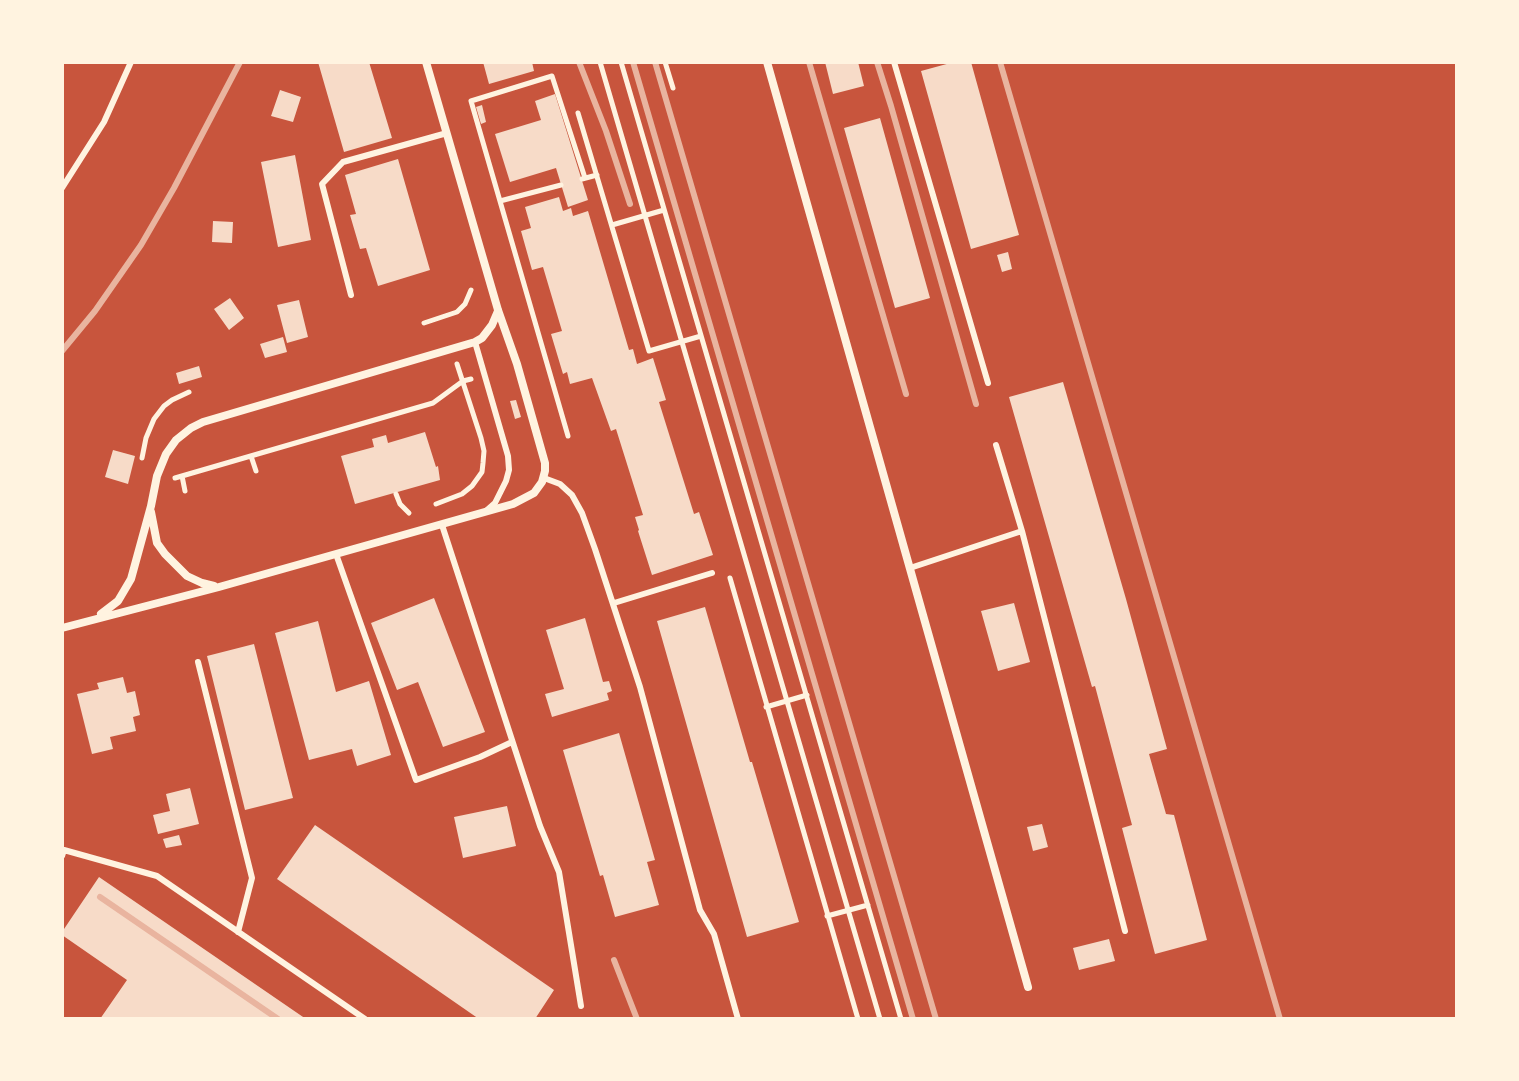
<!DOCTYPE html>
<html>
<head>
<meta charset="utf-8">
<style>
	body { margin:0 }
	#map { position:relative; width:1519px; height:1081px; overflow:hidden; background:#c8553d; font-family:"Source Sans 3",sans-serif }
	canvas { display:block }
	.frame { position:absolute; inset:0; border:64px solid #fff3e0; pointer-events:none }
</style>
</head>
<body>
<div id="map">
<canvas width="1519" height="1081"></canvas>
<div class="frame"></div>
</div>
<script>
const g = document.querySelector('canvas').getContext('2d');
g.lineJoin = 'round';
function fillPath(path, color) { g.fillStyle = color; g.fill(path, 'evenodd'); }
const poly = rows => new Path2D(rows.map(r => 'M' + r).join(''));
function strokePath(path, color, width, dash) { g.strokeStyle = color; g.lineWidth = width; g.lineCap = dash ? 'butt' : 'round'; g.setLineDash(dash || []); g.stroke(path); }
fillPath(poly([
	[318,62,369,62,392,138,344,152],
	[483,62,532,62,534,71,489,84],
	[825,62,858,62,864,86,833,94],
	[954,62,971,62,1019,235,971,249,921,71],
	[280,90,301,97,293,122,271,116],
	[555,94,588,200,568,207,556,168,510,182,495,134,541,120,535,101],
	[482,105,486,122,481,124,476,107],
	[880,118,930,298,895,308,844,128],
	[295,155,311,240,278,247,261,162],
	[398,159,430,270,378,286,366,248,360,249,350,215,356,214,345,175],
	[559,197,563,211,571,208,573,216,588,211,629,350,633,349,637,364,653,358,666,400,659,402,694,514,699,512,713,555,652,575,638,531,639,530,635,517,643,515,616,429,611,431,592,378,570,384,567,372,563,374,551,334,562,331,543,267,532,270,521,231,531,228,525,207],
	[213,221,233,222,232,243,212,242],
	[1008,252,1012,269,1002,272,997,255],
	[230,298,244,318,229,330,214,309],
	[299,300,308,337,287,343,277,305],
	[283,337,287,352,265,358,260,344],
	[199,366,202,377,179,384,176,373],
	[1063,382,1126,599,1167,749,1149,754,1166,814,1174,815,1207,940,1155,954,1122,828,1132,825,1095,686,1092,687,1009,397],
	[516,400,521,417,515,419,510,401],
	[425,432,436,467,438,466,440,480,355,504,341,456,374,447,372,439,386,435,388,443],
	[113,450,135,456,128,484,105,477],
	[434,598,485,732,443,747,418,682,397,690,371,623],
	[1014,603,1030,662,998,671,981,611],
	[705,607,750,762,752,762,799,922,747,937,657,621],
	[585,618,603,682,609,681,612,691,607,693,609,700,552,717,545,694,564,689,546,630],
	[318,621,336,692,369,681,391,755,357,766,352,749,309,760,275,633],
	[254,644,293,798,245,810,207,656],
	[123,677,127,693,135,691,140,715,133,717,136,731,110,737,113,749,92,754,77,694,99,689,97,683],
	[619,733,655,860,647,862,659,905,615,917,603,875,600,876,563,750],
	[190,788,199,824,158,834,153,815,170,811,166,794],
	[507,806,516,846,463,858,454,817],
	[1042,824,1048,847,1033,851,1027,827],
	[315,825,554,990,535,1019,479,1019,277,879],
	[179,835,182,845,166,848,163,839],
	[99,877,306,1019,100,1019,127,980,62,935,62,932],
	[1109,939,1115,961,1079,970,1073,948]
]), '#f7dbc8');
strokePath(poly([
	[600,62,880,1019],
	[621,62,901,1019],
	[665,62,673,88],
	[578,113,649,351,701,336],
	[582,179,597,175],
	[500,201,561,185],
	[612,225,664,210],
	[424,323,457,312,465,304,471,290],
	[568,436,471,101,552,76,585,178],
	[251,456,256,471],
	[142,458,146,438,154,419,164,406,172,400,189,392],
	[182,476,185,491],
	[175,478,433,403,463,381,471,379],
	[396,494,400,504,409,513],
	[436,504,462,494,472,486,482,472,483,463,484,451,481,438,457,364],
	[730,578,858,1019],
	[766,707,807,695],
	[827,916,868,905]
]), '#fff3e0', 5);
strokePath(poly([
	[894,62,988,383],
	[62,188,104,122,131,62],
	[351,295,322,184,343,162,447,133],
	[475,342,508,456,509,470,506,481,495,503,486,511],
	[996,445,1022,531],
	[544,478,560,484,572,495,582,513,595,549,640,687,700,910,714,934,738,1019],
	[442,525,540,826,559,872,581,1006],
	[336,554,416,780,480,757,512,742],
	[910,568,1022,531,1125,931],
	[614,603,712,573],
	[198,662,252,878,238,932],
	[62,856,64,850,157,876,365,1019]
]), '#fff3e0', 6);
strokePath(poly([
	[767,62,1028,987],
	[151,512,157,543,165,554,187,576,202,583,214,586],
	[101,614,118,601,131,579,151,506,157,476,166,454,176,440,191,428,203,422,475,342,482,338,492,325,498,311],
	[62,628,219,587,513,504,534,493,542,482,545,471,545,463,517,364,498,310,426,62]
]), '#fff3e0', 8);
strokePath(poly([
	[579,62,606,131,630,204],
	[633,62,913,1019],
	[655,62,936,1019],
	[809,62,906,394],
	[877,62,891,106,976,404],
	[1000,62,1280,1019],
	[62,351,95,311,141,245,174,188,240,62],
	[100,897,278,1019],
	[614,960,637,1019]
]), '#e9b49f', 6);
</script>
</body>
</html>
